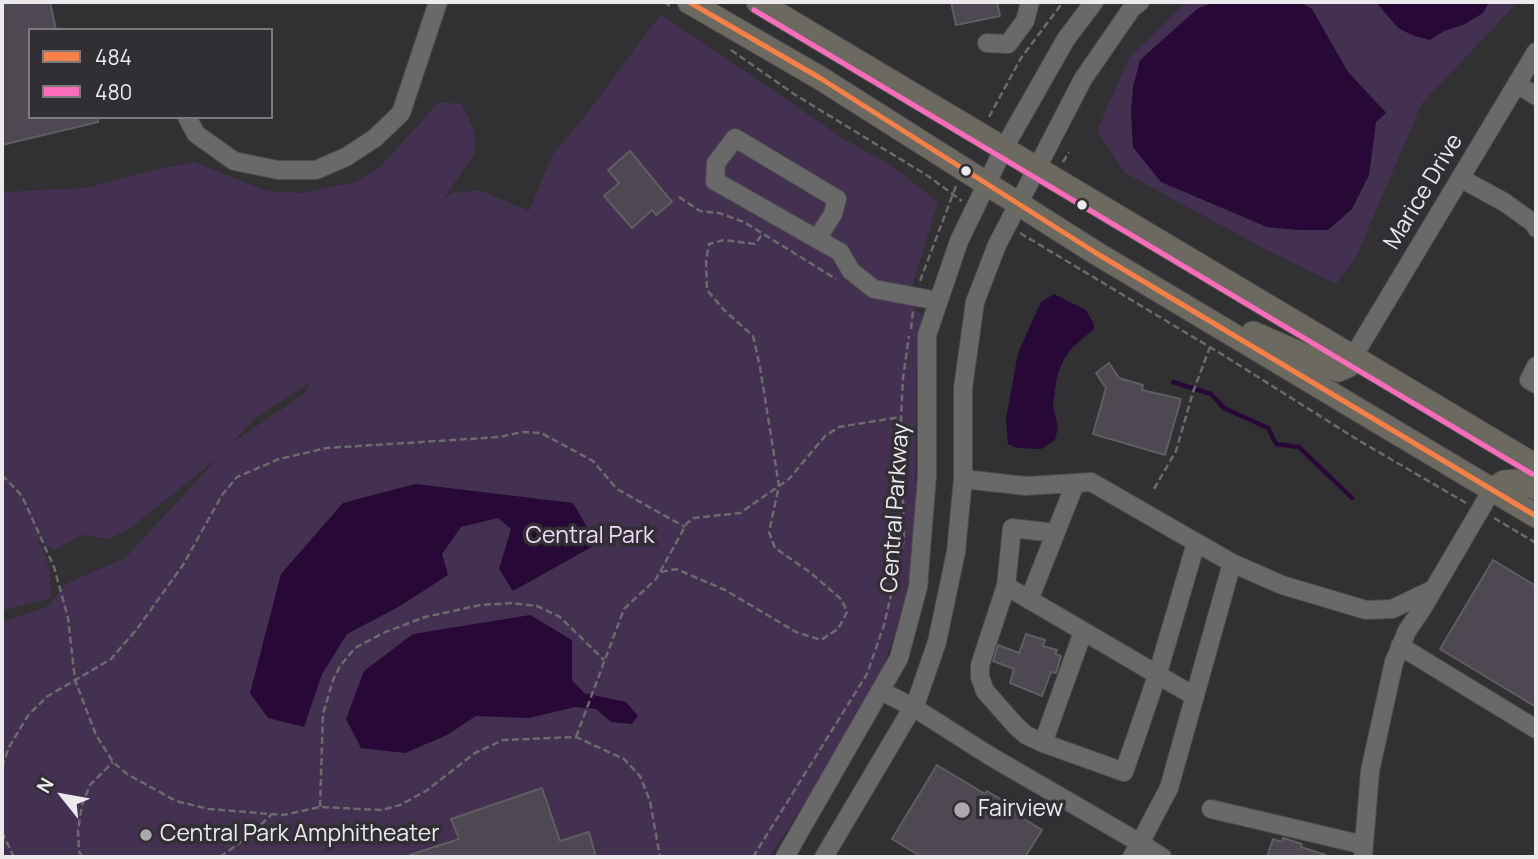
<!DOCTYPE html>
<html>
<head>
<meta charset="utf-8">
<style>
	body { margin:0 }
	#map { position:relative; width:1538px; height:859px; overflow:hidden; background:#313032; font-family:Manrope,sans-serif }
	canvas { display:block }
	.frame { position:absolute; inset:0; border:4px solid #eceaed; pointer-events:none }
	.legend { position:absolute; left:28px; top:28px; width:245px; height:91px; box-sizing:border-box; background:#312f33; border:2px solid #7c7a7d; margin:0; padding:9px 12px; list-style:none; font-size:21px; color:#eceaed }
	.legend li { display:flex; align-items:center; gap:14px; height:35px }
	.legend b { width:35px; border:2px solid #7c7a7d }
	.north { position:absolute; left:28px; top:761px; width:70px; height:70px; -webkit-text-stroke:5px #312f33; paint-order:stroke; rotate:301deg; font-size:19px; font-weight:700; line-height:28px; text-align:center; color:#eceaed }
	.north::after { content:''; display:block; margin:auto; width:24px; height:32px; background:#eceaed; clip-path:polygon(50% 0,100% 100%,50% 72%,0 100%) }
</style>
</head>
<body>
<div id="map">
<canvas width="1538" height="859"></canvas>
<div class="frame"></div>
<ul class="legend">
<li><b style="height:9px;background:#f78048"></b>484</li>
<li><b style="height:9px;background:#fb6dba"></b>480</li>
</ul>
<div class="north">N</div>
</div>
<script>
const g = document.querySelector('canvas').getContext('2d');
g.lineJoin = 'round';
function fillPath(path, color) { g.fillStyle = color; g.fill(path, 'evenodd'); }
const poly = rows => new Path2D(rows.map(r => 'M' + r).join(''));
function strokePath(path, color, width, dash) { g.strokeStyle = color; g.lineWidth = width; g.lineCap = dash ? 'butt' : 'round'; g.setLineDash(dash || []); g.stroke(path); }
function drawText(font, color, halo, rows, align = 'center') {
  g.font = font + ' Manrope,sans-serif'; g.lineWidth = 7; g.setLineDash([]); g.textBaseline = 'middle'; g.strokeStyle = halo; g.fillStyle = color; for (const [text, x, y, turn = 0] of rows) {
    g.save(); g.translate(x, y); g.rotate((+turn || 0) * Math.PI / 180); g.textAlign = isNaN(turn) ? turn : align; if (halo) g.strokeText(text, 0, 0); g.fillText(text, 0, 0); g.restore();
  }
}
fillPath(poly([
	[1186,2,1214,2,1197,9,1267,227,1300,230,1328,230,1352,209,1369,175,1376,122,1386,112,1348,72,1312,9,1300,2,1376,2,1384,11,1430,40,1444,31,1465,24,1483,13,1489,2,1518,2,1422,103,1356,257,1336,284,1265,249,1125,173,1097,131,1129,58],
	[661,14,844,139,892,166,938,202,907,303,922,315,916,376,915,546,902,614,878,681,829,766,769,857,2,857,2,622,48,606,66,584,125,558,218,458,134,525,111,539,82,535,54,550,37,539,43,549,50,571,50,598,2,611,2,192,84,188,159,169,194,162,267,191,301,193,357,182,381,166,439,102,462,104,475,132,474,155,444,198,453,193,480,190,529,211,553,154,588,112],
	[310,381,304,394,233,442,255,418,304,387]
]), '#443050');
fillPath(poly([
	[1214,2,1300,2,1312,9,1348,72,1386,113,1376,122,1369,175,1352,209,1328,230,1300,230,1267,227,1161,182,1133,147,1131,112,1133,87,1140,60,1197,9],
	[1376,2,1489,2,1483,13,1465,24,1444,31,1430,40,1414,36,1398,28],
	[1054,294,1086,310,1093,322,1094,329,1072,348,1064,359,1057,376,1053,406,1058,427,1055,440,1041,449,1017,448,1008,444,1006,419,1018,353,1041,302],
	[415,484,573,503,597,544,513,591,499,569,511,529,498,518,461,527,442,554,448,575,400,606,347,634,322,674,304,727,268,718,250,693,281,574,343,503],
	[530,615,572,640,572,680,584,693,626,702,638,716,632,724,611,722,596,709,575,707,529,718,476,716,447,735,405,753,361,748,346,719,364,671,413,634]
]), '#280837');
strokePath(poly([
	[1173,382,1211,394,1224,408,1268,428,1276,444,1299,447,1352,498]
]), '#280837', 4.5);
const building = poly([
	[2,2,50,2,56,30,30,30,30,117,98,117,98,122,2,145,2,2],
	[951,2,997,2,1000,16,956,25,951,2],
	[630,151,672,202,656,215,652,210,632,228,604,196,619,183,608,170,630,151],
	[1109,363,1119,378,1143,385,1142,390,1181,399,1165,455,1093,434,1106,388,1096,373,1109,363],
	[1493,560,1536,586,1536,707,1440,649,1493,560],
	[1026,634,1045,640,1043,646,1057,650,1055,654,1061,656,1056,673,1051,672,1042,696,1010,683,1014,669,993,661,998,645,1019,653,1026,634],
	[937,765,985,794,987,791,1015,808,1013,812,1042,830,1025,857,922,857,892,839,937,765],
	[542,788,560,841,589,832,596,857,410,857,410,855,459,839,451,819,542,788],
	[1283,838,1302,844,1301,847,1326,855,1325,857,1267,857,1273,839,1282,842,1283,838]
]);
fillPath(building, '#4d4852');
strokePath(building, '#5f5e60', 2);
const minor = poly([
	[987,43,1008,44,1025,21,1030,2],
	[1517,84,1536,96],
	[187,117,196,134,234,161,278,170,316,170,346,157,375,138,401,113,438,2],
	[1460,178,1504,202,1536,225,1536,228],
	[817,239,833,214,837,199,735,138,716,163,715,181,817,239,840,252,851,271,874,289,938,301],
	[1353,357,1536,52],
	[1536,366,1529,380,1536,384],
	[963,479,1026,486,1091,482,1232,563,1169,788,1140,843,1162,857],
	[1055,533,1012,528,1006,586,1194,696],
	[1232,563,1282,585,1366,610,1392,609,1432,590],
	[1006,586,980,665,980,677,985,691,1016,726,1026,735,1043,743],
	[1029,600,1075,484],
	[1083,632,1043,743,1124,772,1157,676,1196,543],
	[1400,646,1536,729],
	[881,691,913,707,990,756,1140,843,1132,857],
	[1211,809,1364,845],
	[785,857,899,658,918,587,927,476,927,335,959,241,1004,148,1066,39,1094,2],
	[824,857,917,700,937,642,956,552,963,479,963,388,975,302,997,245,1083,79,1132,8,1140,2],
	[1363,857,1370,771,1394,662,1407,631,1422,609,1492,490]
]);
const major = poly([
	[689,2,820,78,1096,253,1536,516],
	[758,2,1536,466],
	[1253,333,1338,370,1348,366,1353,357],
	[1492,490,1504,482,1516,481,1536,488]
]);
strokePath(minor, '#4c4b4d', 20);
strokePath(major, '#4c4b4d', 25);
strokePath(poly([
	[664,2,671,7],
	[731,50,794,94,928,176,962,201],
	[989,117,1021,58,1063,2],
	[1063,162,1069,152],
	[679,197,700,211,719,213,744,222,836,279],
	[1020,233,1223,355,1358,440,1466,503],
	[920,281,956,186],
	[911,329,913,311],
	[2,475,22,496,54,567,68,618,75,680,96,735,113,762,127,774,176,801,209,809,283,815,320,807,382,810,400,805,426,791,475,753,503,740,576,737,624,759,640,776,650,801,660,857],
	[1154,489,1176,451,1193,392,1210,347],
	[1494,518,1536,543],
	[661,572,676,569,725,590,796,632,821,640,838,629,847,612,842,600,811,573,775,548,769,532,779,486,760,367,753,336,724,310,707,290,706,261,709,244,724,240,755,244,763,233],
	[576,737,624,609,656,579,687,523,694,518,740,513,789,479,825,436,839,427,900,417],
	[2,767,9,747,29,714,48,696,111,659,137,629,183,565,222,495,237,477,279,459,327,448,500,437,522,432,541,433,593,461,617,489,685,527],
	[320,807,323,714,333,680,340,666,355,648,383,633,425,617,481,605,512,603,537,606,560,617,604,660],
	[2,832,14,857],
	[82,857,79,851,78,830,82,805,90,785,113,762],
	[220,857,248,837,271,815],
	[753,857,867,674,884,625,904,539,901,417,903,378,909,336]
]), '#6c6b6c', 2.5, [7, 3.5]);
strokePath(minor, '#6a696a', 18);
strokePath(major, '#6c6a60', 23);
strokePath(poly([
	[689,2,820,78,1096,253,1536,516]
]), '#f78048', 5);
strokePath(poly([
	[754,10,1532,474]
]), '#fb6dba', 5);
for (const [x, y, r, color] of [
	[966,171,6,"#eceaed"],
	[1082,205,6,"#eceaed"],
	[962,810,9,"#aba9ac"],
	[146,835,7,"#aba9ac"]
]) { const dot = new Path2D(); dot.arc(x, y, r, 0, 2 * Math.PI); g.fillStyle = color; g.fill(dot); strokePath(dot, '#312f33', 2.5); }
drawText('23px', '#eceaed', '#312f33', [
	["Marice Drive",1424,192,-59],
	["Central Parkway",896,508,-86]
]);
drawText('23px', '#eed9fb', '#312f33', [
	["Central Park",590,537]
]);
drawText('23px', '#eceaed', '#312f33', [
	["Fairview",978,810],
	["Central Park Amphitheater",160,835]
], 'left');
</script>
</body>
</html>
